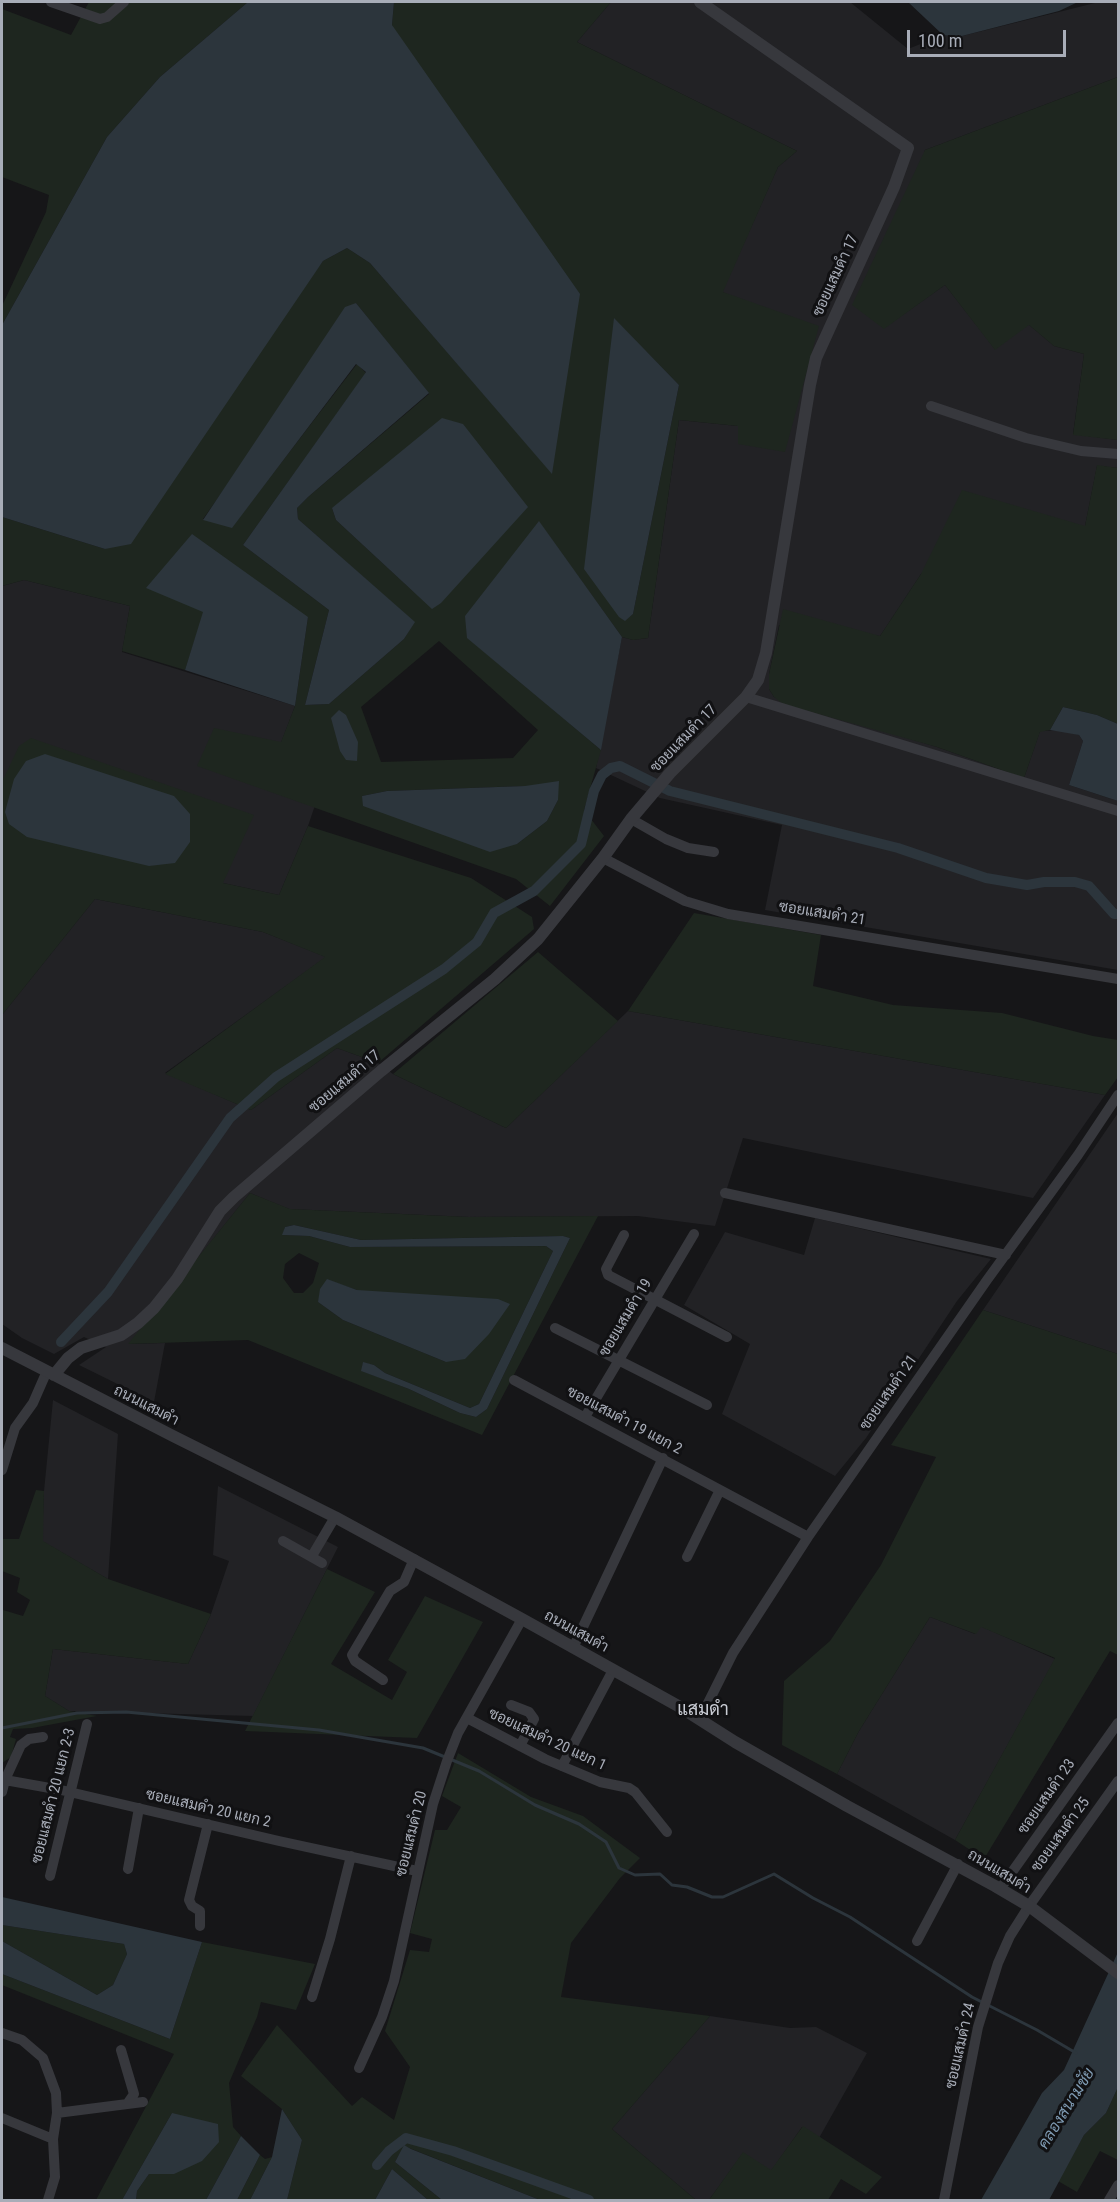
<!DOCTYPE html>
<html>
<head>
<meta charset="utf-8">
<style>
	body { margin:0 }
	#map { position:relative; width:1120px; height:2202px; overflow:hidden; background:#161618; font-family:"Roboto Condensed",sans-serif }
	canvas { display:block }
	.frame { position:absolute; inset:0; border:3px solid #a8adb8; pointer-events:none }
	.scale { position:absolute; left:907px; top:30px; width:159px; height:27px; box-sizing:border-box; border:3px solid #a8adb8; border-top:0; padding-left:8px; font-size:18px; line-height:21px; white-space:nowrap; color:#a8adb8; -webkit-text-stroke:4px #111113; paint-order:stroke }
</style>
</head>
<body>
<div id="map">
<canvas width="1120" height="2202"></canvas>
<div class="frame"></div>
<div class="scale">100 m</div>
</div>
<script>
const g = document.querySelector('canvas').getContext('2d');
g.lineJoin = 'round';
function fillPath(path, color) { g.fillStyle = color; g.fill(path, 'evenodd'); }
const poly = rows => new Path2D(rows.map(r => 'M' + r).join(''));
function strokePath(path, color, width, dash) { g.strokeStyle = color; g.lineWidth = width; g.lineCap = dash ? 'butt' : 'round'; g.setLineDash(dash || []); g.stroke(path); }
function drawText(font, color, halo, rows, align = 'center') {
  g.font = font + ' "Roboto Condensed",Sarabun,sans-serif'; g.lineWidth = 6; g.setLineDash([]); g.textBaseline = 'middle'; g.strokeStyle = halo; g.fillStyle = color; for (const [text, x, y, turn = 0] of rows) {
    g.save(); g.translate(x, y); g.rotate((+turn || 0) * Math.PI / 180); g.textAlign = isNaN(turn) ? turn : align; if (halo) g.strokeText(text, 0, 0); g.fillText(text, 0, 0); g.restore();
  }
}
fillPath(poly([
	[611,2,850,2,908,49,943,35,958,37,1099,2,1118,2,1118,77,925,150,884,328,945,285,995,349,1028,324,1054,346,1084,354,1073,434,1118,440,1118,468,1097,466,1085,526,921,574,880,636,779,625,769,674,769,689,774,697,937,747,1024,778,1040,731,1063,730,1079,735,1083,741,1069,785,1118,801,1118,970,765,910,782,825,660,798,596,768,622,637,633,640,648,638,679,420,738,426,785,452,727,294,722,292,778,167,797,151,577,42],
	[24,580,130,606,122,652,295,706,281,743,332,755,308,826,279,895,223,883,2,820,2,586],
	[95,899,263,932,326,957,165,1073,251,1110,337,1048,378,1063,393,1074,506,1128,628,1011,1105,1095,1033,1198,743,1138,715,1226,638,1216,469,1217,289,1209,250,1193,129,1344,165,1343,154,1402,79,1365,106,1347,84,1337,54,1354,22,1338,2,1324,2,1015],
	[1118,1113,1118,1354,983,1310],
	[815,1218,991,1259,957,1301,866,1438,835,1476,722,1414,750,1344,684,1305,725,1232,804,1255],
	[53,1400,118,1434,108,1579,42,1541,44,1491],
	[218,1486,338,1547,253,1716,69,1711,45,1696,53,1649,188,1664,211,1614,229,1561,213,1555],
	[930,1617,975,1634,980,1626,1055,1659,955,1840,837,1774,859,1731],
	[710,2016,790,2028,816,2027,867,2053,819,2138,802,2127,771,2171,743,2153,709,2200,696,2200,612,2129]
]), '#222225');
fillPath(poly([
	[89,2,248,2,160,77,107,137,2,325,2,306,46,212,49,195,2,177,2,9,71,35],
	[394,2,611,2,577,42,797,151,778,167,723,292,819,326,785,452,738,444,738,426,679,420,648,638,633,640,622,637,539,522,468,638,601,750,584,810,604,836,550,906,516,879,197,766,214,728,281,742,295,706,308,617,204,612,185,670,122,651,130,606,24,580,2,586,2,517,105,549,323,261,347,248,370,263,552,473,392,25],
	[356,303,429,394,308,497,297,508,298,519,414,622,404,639,329,704,305,705,329,610,243,545,366,373,357,364,232,527,203,519],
	[614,319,679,385,633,614,625,620],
	[332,508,417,595,336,520],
	[439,641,538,730,513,758,381,762,361,707],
	[525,786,558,800,547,821,517,844,362,796,387,791],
	[1118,77,1118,440,1073,435,1084,354,1054,346,1029,325,995,350,945,285,884,329,852,305,925,150],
	[1097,465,1118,468,1118,724,1097,715,1063,707,1050,730,1040,732,1024,778,937,747,783,704,774,697,769,689,769,674,783,609,880,636,921,574,962,490,1085,526],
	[31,738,254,815,223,883,279,895,308,826,471,878,532,917,534,929,378,1063,337,1048,251,1110,165,1074,325,957,263,932,95,899,2,1015,2,782,19,746],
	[694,913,821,935,813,986,893,1005,1002,1013,1093,1036,1118,1040,1118,1077,1105,1095,628,1011],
	[538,952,618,1021,506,1128,393,1074],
	[250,1193,290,1209,469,1217,598,1216,482,1435,248,1340,128,1344],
	[294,1225,361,1240,563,1236,570,1238,487,1409,476,1417,460,1413,409,1389,362,1371,363,1363,374,1365,385,1373,470,1408,479,1404,553,1251,546,1246,350,1247,309,1236,283,1235,285,1227],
	[299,1253,319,1263,313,1283,303,1293,294,1293,283,1278,285,1264],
	[327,1280,357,1290,446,1362,343,1320,318,1302],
	[983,1310,1118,1354,1118,1655,1110,1651,984,1859,955,1840,1055,1658,981,1627,976,1634,930,1617,859,1731,837,1774,782,1745,784,1681,830,1641,881,1565,936,1457,891,1445],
	[36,1490,44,1491,43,1541,108,1579,211,1614,188,1664,53,1649,45,1696,69,1711,97,1716,32,1728,13,1729,10,1737,16,1739,11,1757,2,1763,2,1612,3,1610,23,1616,30,1600,17,1592,20,1578,2,1571,2,1539,19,1539],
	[327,1569,375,1592,331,1664,392,1700,407,1672,388,1660,425,1596,483,1622,417,1738,245,1731],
	[458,1753,531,1797,583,1816,640,1858,620,1878,571,1943,561,1997,710,2016,612,2129,696,2200,540,2200,404,2146,395,2162,442,2200,428,2200,392,2169,375,2200,287,2200,302,2140,282,2109,241,2076,277,2025,352,2106,362,2097,394,2120,410,2067,385,2031,410,1950,429,1952,432,1939,410,1933,435,1830,447,1830,461,1807,442,1796],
	[2,1925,124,1944,127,1954,113,1985,97,1995,2,1941],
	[202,1942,315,1964,296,2010,261,2002,257,2017,229,2083,233,2127,241,2136,206,2200,136,2200,137,2191,149,2174,174,2174,172,2113,122,2200,96,2200,174,2054,2,1985,2,1974,170,2039],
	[1118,2087,1118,2160,1100,2151,1077,2192,1058,2181,1084,2135,1106,2113],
	[803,2126,882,2177,866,2194,841,2179,828,2200,709,2200,743,2152,771,2170],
	[260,2155,265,2159,272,2157,250,2200,237,2200]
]), '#1e261f');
fillPath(poly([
	[248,2,394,2,392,25,580,294,552,474,370,263,347,248,323,261,131,544,105,549,2,517,2,325,107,137,160,77],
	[908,2,1078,2,1059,11,958,37,943,35],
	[356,303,429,393,308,497,297,508,298,519,415,622,404,639,329,704,305,705,329,610,243,545,366,372,356,364,232,528,203,520,345,307],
	[614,318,679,385,633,614,625,621,619,617,584,569],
	[442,418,463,424,528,507,441,603,432,609,336,520,332,508],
	[539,521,622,637,601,750,467,638,465,616],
	[192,534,308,617,295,706,185,670,203,612,146,588],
	[1063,707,1097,715,1118,724,1118,801,1069,785,1083,741,1079,735,1050,730],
	[339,710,346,715,358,742,357,761,346,760,340,751,331,718],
	[45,754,174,796,190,814,190,842,175,863,149,866,27,837,9,824,5,812,14,779,26,761],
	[559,781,558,800,547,821,517,844,490,852,363,806,362,796,387,791,525,786],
	[294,1225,361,1240,563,1236,570,1238,487,1409,476,1417,460,1413,409,1389,361,1371,363,1362,374,1365,385,1373,470,1408,479,1404,553,1251,546,1246,350,1247,309,1236,282,1235,285,1227],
	[327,1279,357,1290,498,1299,510,1304,489,1334,465,1359,446,1362,343,1320,318,1302,320,1289],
	[2,1897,202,1942,170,2039,2,1974,2,1941,97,1995,113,1985,127,1954,124,1944,2,1925],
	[1118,1952,1118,2087,1106,2113,1084,2135,1049,2200,981,2200,1042,2093,1064,2070],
	[282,2109,302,2140,287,2200,250,2200,272,2157],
	[172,2113,218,2124,219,2142,202,2161,174,2174,149,2174,137,2191,136,2200,122,2200],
	[241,2136,260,2155,237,2200,206,2200],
	[404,2145,411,2149,540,2200,442,2200,395,2162],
	[392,2169,428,2200,375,2200]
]), '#2c353c');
strokePath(poly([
	[2,1728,77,1713,126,1712,319,1730,423,1748,479,1771,535,1805,579,1824,606,1842,619,1868,635,1875,660,1874,672,1885,687,1887,712,1897,723,1897,774,1874,813,1898,850,1917,972,1997,1037,2030,1076,2053]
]), '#2c353c', 3);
strokePath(poly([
	[61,1342,108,1292,230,1118,276,1077,444,969,477,942,494,913,534,891,581,844,594,791,602,775,611,768,620,766,670,791,898,848,986,878,1027,885,1044,882,1075,882,1089,886,1114,914,1118,914],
	[377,2165,389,2151,406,2138,453,2151,589,2200]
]), '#2c353c', 10);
strokePath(poly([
	[51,2,100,19,107,17,124,2],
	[931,406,1026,438,1081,451,1118,454],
	[746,697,1118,811],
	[631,819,666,839,688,848,714,852],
	[603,858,685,901,728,914,1118,979],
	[725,1193,1006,1255],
	[624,1235,606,1269,608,1275,727,1337],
	[555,1328,707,1405],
	[514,1380,808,1537],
	[585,1417,694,1234],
	[2,1470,15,1428,33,1403,47,1371],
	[283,1541,322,1563],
	[312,1556,335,1517],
	[687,1557,720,1490],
	[573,1648,663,1458],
	[383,1680,355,1661,352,1655,390,1591,404,1582,414,1559],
	[511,1705,529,1712,534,1719,520,1746],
	[467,1718,545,1759,600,1782,629,1788,635,1792,667,1832],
	[700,1719,733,1653,808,1537,987,1280,1078,1155,1118,1095],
	[562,1766,613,1670],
	[5,1780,21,1745,29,1739,43,1737],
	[2,1792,5,1780,61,1790,279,1841,417,1871],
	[128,1869,139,1808],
	[50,1876,87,1724],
	[1000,1889,1118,1723],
	[200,1926,200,1911,192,1906,189,1900,208,1824],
	[917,1941,958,1864],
	[312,1997,330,1939,351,1856],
	[2,2033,22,2040,43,2058,56,2093,57,2113,53,2139],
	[121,2050,134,2094,127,2104],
	[359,2068,382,2017,394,1981,433,1804,447,1761,458,1733,522,1619],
	[57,2113,143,2102],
	[2,2118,53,2139,55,2177,48,2200],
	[944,2200,978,2027,998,1963,1010,1936,1029,1906,1118,1781],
	[1109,2200,1118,2185]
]), '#37383d', 10);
strokePath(poly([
	[2,1348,173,1436,335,1517,522,1619,680,1707,735,1742,847,1806,995,1886,1029,1906,1118,1973],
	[54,1375,68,1358,81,1348,121,1335,138,1323,154,1308,177,1279,220,1211,234,1197,381,1071,495,979,538,939,603,858,631,819,670,773,746,697,758,680,766,653,810,385,816,358,894,187,908,148,700,2]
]), '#37383d', 12);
drawText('15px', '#a8adb8', '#111113', [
	["ซอยแสมดำ 17",836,276,-65],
	["ซอยแสมดำ 17",684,739,-46],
	["ซอยแสมดำ 21",822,914,9],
	["ซอยแสมดำ 17",345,1082,-40],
	["ซอยแสมดำ 19",626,1318,-59],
	["ซอยแสมดำ 21",889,1393,-55],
	["ถนนแสมดำ",146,1406,27],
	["ซอยแสมดำ 19 แยก 2",624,1421,28],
	["ถนนแสมดำ",576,1632,29],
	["ซอยแสมดำ 20 แยก 1",547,1740,25],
	["ซอยแสมดำ 20 แยก 2-3",54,1796,-76],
	["ซอยแสมดำ 23",1047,1797,-55],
	["ซอยแสมดำ 20 แยก 2",208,1809,13],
	["ซอยแสมดำ 20",412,1834,-76],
	["ซอยแสมดำ 25",1061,1835,-54],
	["ถนนแสมดำ",999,1872,31],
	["ซอยแสมดำ 24",961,2046,-77]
]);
drawText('italic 16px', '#7f9bb3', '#111113', [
	["คลองสนามชัย",1067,2109,-58]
]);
drawText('18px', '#c9ccd4', '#111113', [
	["แสมดำ",703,1710]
]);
</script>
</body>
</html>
